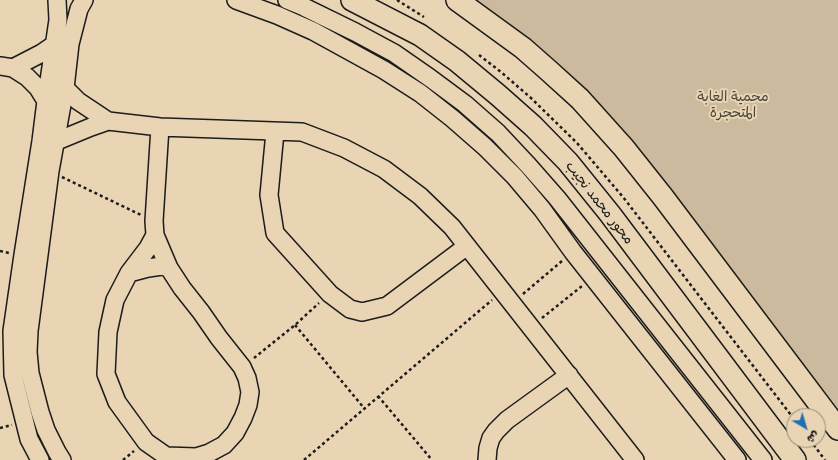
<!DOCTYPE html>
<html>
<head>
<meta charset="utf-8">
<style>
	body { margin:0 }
	#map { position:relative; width:838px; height:460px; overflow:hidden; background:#e9d5b3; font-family:Sriracha,"Playpen Sans Arabic",sans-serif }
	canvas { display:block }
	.north { position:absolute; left:786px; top:408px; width:40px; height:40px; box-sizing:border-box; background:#e9d5b3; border:1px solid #978b77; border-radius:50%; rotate:142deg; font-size:11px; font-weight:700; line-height:16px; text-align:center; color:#1c1c1c }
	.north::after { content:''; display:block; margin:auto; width:14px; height:18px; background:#1f6fb2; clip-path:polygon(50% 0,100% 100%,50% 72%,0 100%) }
</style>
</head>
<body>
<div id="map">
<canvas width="838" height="460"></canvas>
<div class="north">ش</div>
</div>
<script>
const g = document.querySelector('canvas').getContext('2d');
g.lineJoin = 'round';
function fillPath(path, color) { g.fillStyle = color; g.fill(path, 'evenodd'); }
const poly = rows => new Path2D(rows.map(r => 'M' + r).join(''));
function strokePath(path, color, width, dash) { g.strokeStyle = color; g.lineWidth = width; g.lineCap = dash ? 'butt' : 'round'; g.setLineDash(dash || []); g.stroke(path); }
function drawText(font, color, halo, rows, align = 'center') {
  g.font = font + ' Sriracha,"Playpen Sans Arabic",sans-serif'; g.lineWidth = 4; g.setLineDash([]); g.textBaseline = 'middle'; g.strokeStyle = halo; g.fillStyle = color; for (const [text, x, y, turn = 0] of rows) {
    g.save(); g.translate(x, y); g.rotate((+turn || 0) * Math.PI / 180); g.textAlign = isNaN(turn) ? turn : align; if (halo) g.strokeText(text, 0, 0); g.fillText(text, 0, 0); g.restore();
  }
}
fillPath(poly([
	[470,0,838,0,838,408,725,266,667,188]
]), '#cbba9d');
const minor = poly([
	[236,0,277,15,313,31,384,70,420,93,453,119,485,147,515,177,542,209,573,252,737,460],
	[287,0,304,7,355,32,394,53,430,78,465,104,498,133,528,165,557,198,763,460],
	[0,66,13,68,27,77,38,88,46,101],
	[13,68,42,53,55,44,60,44],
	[65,88,78,101,108,121],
	[275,132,269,195,275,233,330,294,350,309,362,312,387,306,467,246],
	[41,141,57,141,91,127,108,121,160,127,302,132,344,148,384,169,420,196,452,227,635,460],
	[155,235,169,268,182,288,201,312,219,338,242,367,247,378,250,392,248,405,243,418,235,433,224,445,209,453,196,457,166,456,146,442,117,402,106,374,108,332,115,300,129,273,148,248,155,235],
	[155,235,154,221,160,127],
	[129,273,148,268,162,266,169,268],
	[40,460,29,439,13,375,12,331,23,255,41,141,46,101,58,20,57,0],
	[62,460,57,452,46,430,40,412,30,373,28,352,29,331,50,171,65,88,70,44,79,9,84,0],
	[487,460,488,448,491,438,496,431,507,420,569,375]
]);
const major = poly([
	[352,0,420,35,457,61,498,95,533,126,568,162,610,214,795,460],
	[457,0,523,48,548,70,580,99,624,148,663,197,838,429]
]);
strokePath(minor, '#1c1c1c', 20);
strokePath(major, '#1c1c1c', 24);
strokePath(poly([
	[397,0,424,17],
	[479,55,501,72,531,98,577,143,623,197,794,419],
	[62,177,141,215],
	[0,251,9,253],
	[523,294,562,261],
	[542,318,582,286],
	[295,325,364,408],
	[254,358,295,325,319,303],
	[378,396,432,460],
	[0,428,12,425],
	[810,440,825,460],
	[123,460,134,451],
	[304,460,492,300]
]), '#1c1c1c', 2.5, [3, 3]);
strokePath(minor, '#e9d5b3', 17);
strokePath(major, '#e9d5b3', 21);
drawText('14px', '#48443c', '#e9d5b3', [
	["محمية الغابة",733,97],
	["المتحجرة",733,113]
]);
drawText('14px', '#1c1c1c', '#e9d5b3', [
	["محور محمد نجيب",599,203,52]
]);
</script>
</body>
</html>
